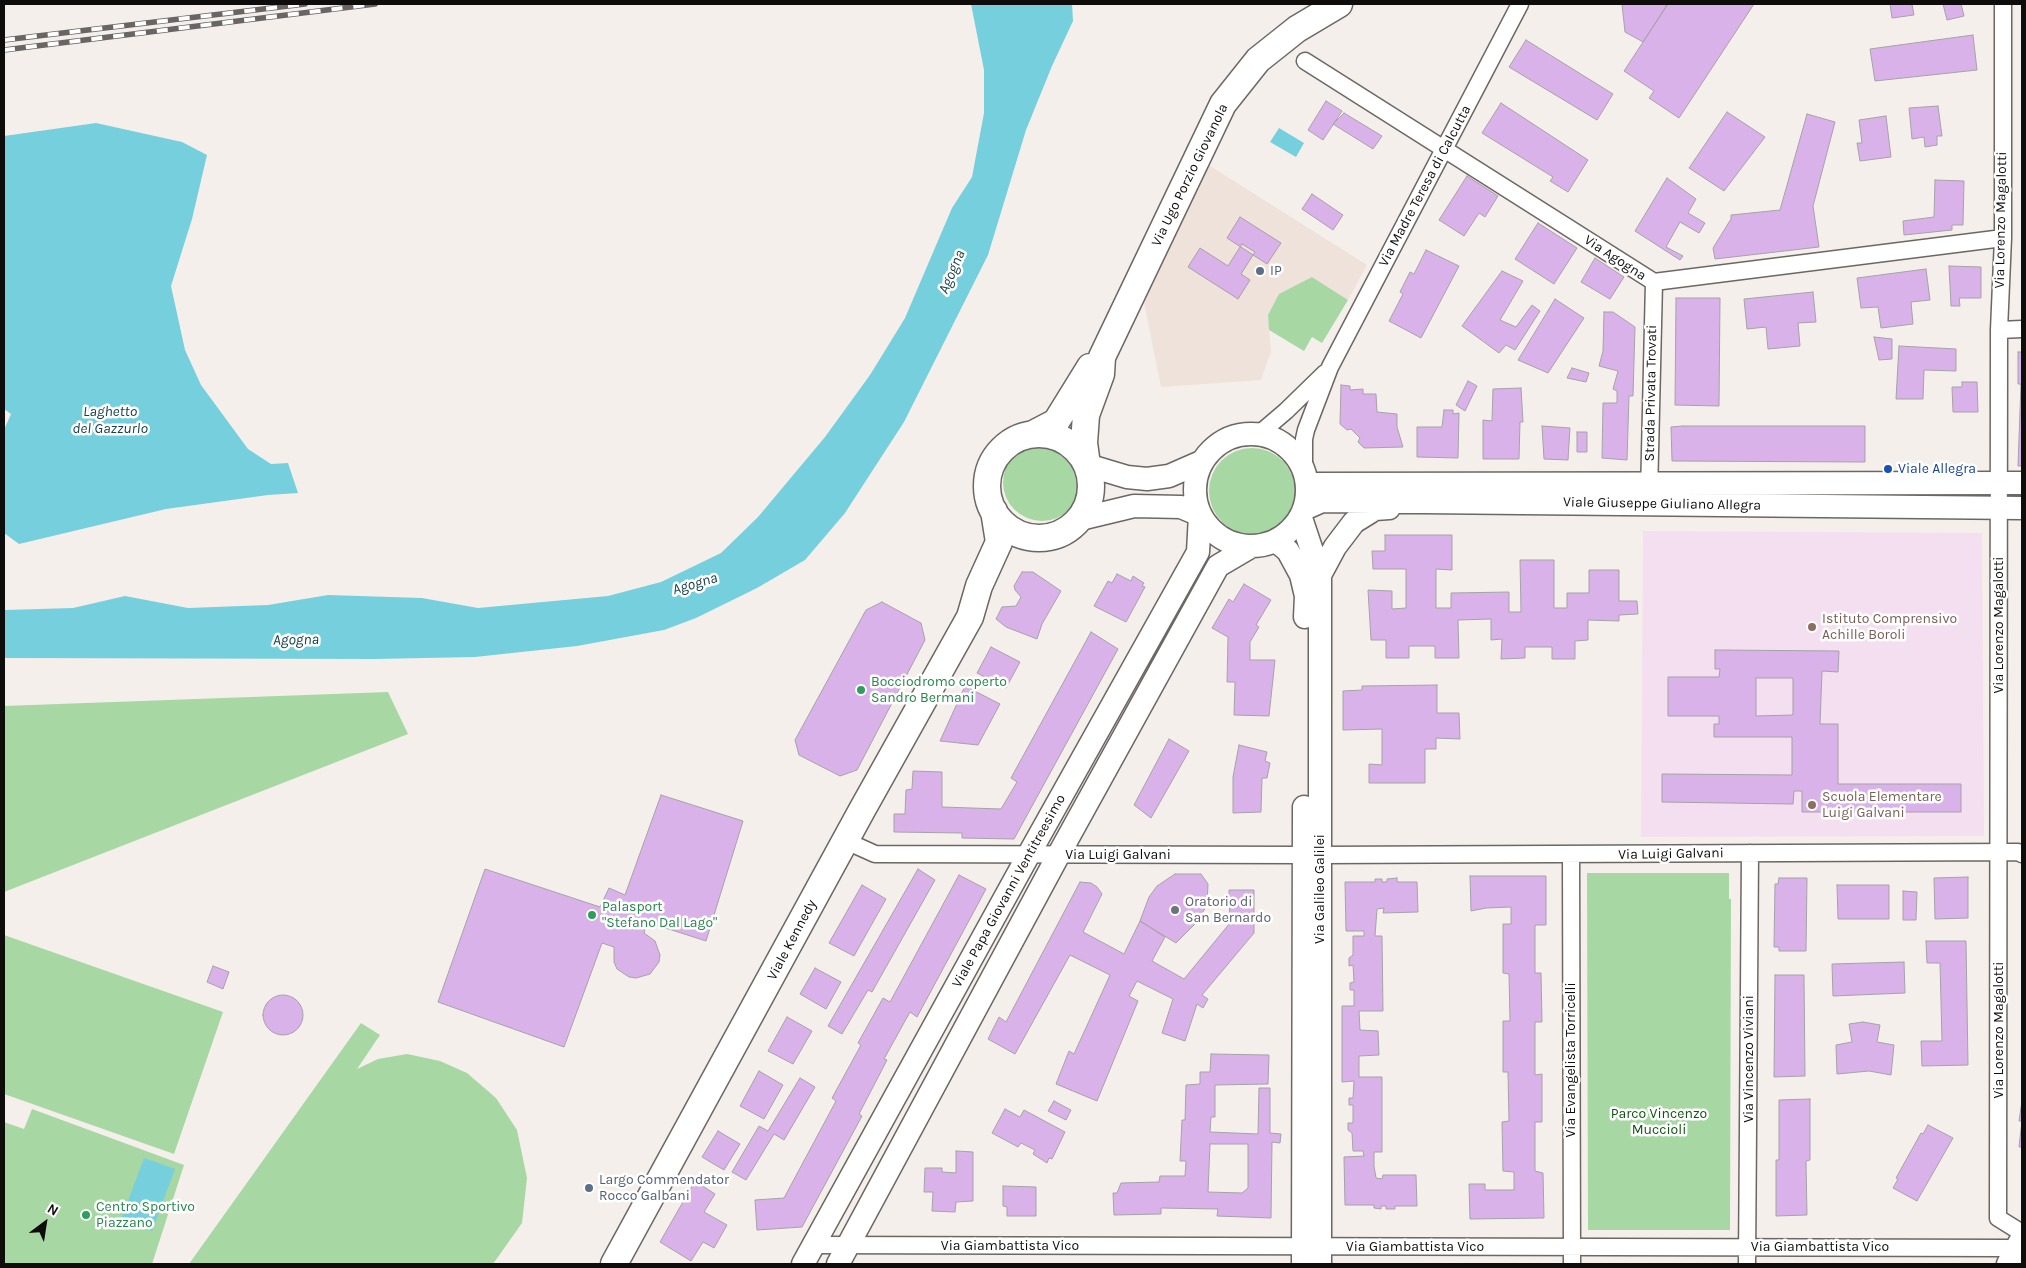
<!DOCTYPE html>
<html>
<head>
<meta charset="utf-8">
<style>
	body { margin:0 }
	#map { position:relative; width:2026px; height:1268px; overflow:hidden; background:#f5efeb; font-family:Karla,sans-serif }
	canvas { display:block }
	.frame { position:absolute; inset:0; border:5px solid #0f0d0c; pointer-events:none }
	.north { position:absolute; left:20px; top:1198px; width:50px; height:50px; -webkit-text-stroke:4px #fff; paint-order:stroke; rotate:31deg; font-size:14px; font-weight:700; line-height:20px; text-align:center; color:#0f0d0c }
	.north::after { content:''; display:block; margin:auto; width:18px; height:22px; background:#0f0d0c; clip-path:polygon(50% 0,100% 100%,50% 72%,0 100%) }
</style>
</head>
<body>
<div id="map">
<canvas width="2026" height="1268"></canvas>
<div class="frame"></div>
<div class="north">N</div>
</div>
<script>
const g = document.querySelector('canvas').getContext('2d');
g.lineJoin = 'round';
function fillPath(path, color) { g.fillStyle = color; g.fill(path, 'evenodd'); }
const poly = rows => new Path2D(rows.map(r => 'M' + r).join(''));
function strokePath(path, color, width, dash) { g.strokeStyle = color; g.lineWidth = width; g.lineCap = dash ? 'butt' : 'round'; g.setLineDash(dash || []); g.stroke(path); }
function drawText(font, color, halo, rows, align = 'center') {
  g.font = font + ' Karla,sans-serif'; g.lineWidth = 5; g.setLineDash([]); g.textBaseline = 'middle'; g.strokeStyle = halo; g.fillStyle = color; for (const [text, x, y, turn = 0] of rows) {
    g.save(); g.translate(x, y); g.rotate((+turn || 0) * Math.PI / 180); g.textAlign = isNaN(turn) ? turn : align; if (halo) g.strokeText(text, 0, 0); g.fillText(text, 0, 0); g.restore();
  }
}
fillPath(poly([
	[1207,164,1367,265,1348,300,1312,277,1268,315,1271,352,1261,380,1161,387,1143,298]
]), '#efe2da');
fillPath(poly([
	[1643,531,1982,533,1984,836,1641,837]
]), '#f3dff0');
fillPath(poly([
	[1312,277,1348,300,1322,343,1312,337,1304,351,1269,330,1268,315,1279,294],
	'1003 482a39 39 0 1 1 78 0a39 39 0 1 1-78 0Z',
	'1209 491a43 43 0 1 1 86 0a43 43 0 1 1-86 0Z',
	[388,692,408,734,4,892,4,706],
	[1587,873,1729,873,1729,899,1731,899,1730,1230,1588,1230],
	[4,935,223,1012,174,1154,4,1094],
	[361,1023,380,1035,357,1069,378,1059,407,1054,440,1061,467,1073,496,1098,517,1130,527,1178,522,1223,493,1264,189,1264],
	[32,1109,184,1165,152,1264,4,1264,4,1122,24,1129]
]), '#a7d7a3');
fillPath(poly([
	[971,4,1072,4,1073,21,1052,66,1026,130,988,255,904,422,845,513,805,560,757,588,696,618,664,630,577,646,475,657,375,659,4,658,4,610,73,608,125,596,188,608,268,605,328,595,422,598,478,608,608,596,661,582,721,553,758,517,825,437,870,375,905,318,952,208,972,177,984,113,984,70],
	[96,123,182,142,207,155,192,219,171,286,185,350,201,385,248,449,271,464,288,463,298,493,268,495,166,509,19,544,4,533,4,430,11,414,4,409,4,136],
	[1279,128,1304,143,1296,157,1270,142],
	[144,1158,175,1169,152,1231,121,1220]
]), '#76cfdd');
const building = poly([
	[1622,4,1661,4,1667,5,1643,42,1625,32,1622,4],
	[1668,4,1754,4,1679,118,1649,98,1654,91,1624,71,1668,4],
	[1890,4,1912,4,1914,15,1892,18,1890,4],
	[1943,4,1961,4,1964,16,1947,20,1943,4],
	[1973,35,1977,70,1875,81,1870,49,1973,35],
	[1526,40,1613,94,1597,120,1509,67,1526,40],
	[1326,101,1342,111,1323,140,1308,130,1326,101],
	[1501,103,1588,160,1568,192,1550,181,1553,177,1482,133,1501,103],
	[1938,106,1942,136,1937,136,1937,145,1925,147,1924,137,1912,139,1909,108,1938,106],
	[1727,112,1765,137,1724,191,1689,168,1727,112],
	[1344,113,1382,136,1373,149,1333,124,1344,113],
	[1807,114,1835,122,1813,206,1819,247,1715,259,1713,248,1731,219,1731,215,1780,210,1807,114],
	[1886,116,1891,157,1860,161,1857,143,1862,143,1859,120,1886,116],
	[1467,176,1498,196,1485,217,1479,213,1464,236,1439,220,1467,176],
	[1667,178,1696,199,1688,213,1705,223,1699,233,1680,222,1666,247,1683,256,1680,260,1635,231,1667,178],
	[1935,180,1964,181,1963,225,1952,225,1952,230,1904,235,1903,221,1934,217,1935,180],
	[1312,194,1343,215,1333,230,1302,209,1312,194],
	[1240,217,1281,243,1267,264,1227,238,1240,217],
	[1538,223,1577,248,1554,284,1515,259,1538,223],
	[1242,244,1255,252,1241,274,1250,280,1238,299,1188,267,1200,248,1228,266,1242,244],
	[1426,250,1459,266,1421,338,1389,321,1403,294,1400,292,1410,272,1414,274,1426,250],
	[1595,258,1624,277,1610,299,1581,282,1595,258],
	[1949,266,1981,267,1981,298,1959,298,1960,306,1951,306,1949,266],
	[1926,269,1930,300,1911,302,1913,324,1881,328,1878,307,1861,308,1857,278,1926,269],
	[1502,271,1523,281,1500,320,1516,327,1532,305,1540,311,1515,350,1506,345,1499,353,1462,326,1502,271],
	[1813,292,1816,322,1798,323,1800,346,1768,349,1766,327,1747,329,1744,299,1813,292],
	[1676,298,1720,298,1719,406,1675,405,1676,298],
	[1555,299,1584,318,1548,373,1518,360,1555,299],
	[1604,312,1613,312,1635,327,1633,396,1629,396,1627,460,1602,458,1603,403,1617,403,1617,391,1613,389,1618,371,1599,366,1603,351,1604,312],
	[1874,337,1892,339,1892,359,1879,360,1874,337],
	[1899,346,1956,349,1956,371,1924,370,1923,399,1896,399,1899,346],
	[2018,352,2022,352,2022,466,2018,466,2021,384,2018,384,2018,352],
	[1572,368,1589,373,1586,382,1567,378,1572,368],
	[1468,381,1477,386,1465,411,1456,405,1468,381],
	[1962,382,1977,382,1978,412,1953,412,1952,387,1962,387,1962,382],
	[1341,385,1350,386,1350,390,1363,389,1363,394,1376,394,1377,412,1397,414,1397,427,1403,447,1364,448,1358,442,1360,438,1351,429,1347,430,1340,424,1341,385],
	[1521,388,1523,422,1520,422,1519,459,1483,459,1483,420,1492,421,1493,389,1521,388],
	[1444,410,1453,410,1453,414,1459,413,1458,458,1417,457,1417,427,1442,427,1444,410],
	[1542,426,1570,428,1568,460,1544,459,1542,426],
	[1683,426,1865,426,1865,462,1672,461,1671,427,1683,426],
	[1577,432,1587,432,1587,452,1577,452,1577,432],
	[1385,535,1452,535,1452,570,1436,569,1436,608,1451,608,1451,593,1509,592,1509,612,1521,612,1520,560,1554,560,1554,608,1567,608,1567,593,1589,593,1589,570,1619,570,1619,601,1637,601,1638,614,1619,615,1619,621,1588,620,1588,640,1575,641,1575,659,1552,659,1552,647,1525,647,1525,658,1501,659,1502,639,1491,640,1491,619,1458,620,1459,658,1435,658,1435,646,1409,646,1409,658,1386,658,1386,640,1371,640,1368,590,1392,591,1392,609,1406,608,1406,569,1373,569,1372,551,1385,551,1385,535],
	[1022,572,1033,572,1061,591,1042,624,1037,639,1006,627,996,619,1002,607,1016,606,1021,597,1015,590,1014,586,1022,572],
	[1117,574,1131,581,1133,576,1144,583,1142,586,1145,587,1126,622,1094,606,1108,581,1112,583,1117,574],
	[1244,584,1271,600,1256,625,1259,627,1250,642,1250,660,1275,660,1269,716,1234,715,1235,682,1227,682,1228,637,1212,628,1229,599,1233,602,1244,584],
	[882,602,921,623,925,640,857,770,840,776,799,755,795,740,866,610,882,602],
	[1091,632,1118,649,1014,839,962,838,962,833,894,832,894,814,905,814,906,790,912,789,913,771,942,772,942,807,1001,809,1017,782,1011,778,1091,632],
	[991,647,1020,662,1006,688,977,673,991,647],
	[1715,650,1839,651,1838,672,1822,671,1820,724,1838,724,1838,784,1961,784,1961,812,1802,812,1802,791,1794,791,1793,804,1662,802,1662,774,1792,775,1792,737,1714,737,1714,724,1719,724,1719,716,1668,716,1668,677,1719,677,1720,669,1715,669,1715,650],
	[1756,678,1793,678,1793,715,1756,716,1756,678],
	[1437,685,1437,713,1459,713,1460,739,1436,738,1436,749,1425,749,1425,783,1369,783,1369,764,1382,765,1382,729,1343,730,1343,691,1362,690,1362,686,1437,685],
	[965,686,1000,704,978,745,940,741,965,686],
	[1169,739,1189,751,1151,818,1134,805,1169,739],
	[1239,745,1267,752,1265,761,1270,763,1267,778,1262,778,1261,812,1233,813,1233,777,1239,745],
	[661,795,743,821,706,941,647,922,644,933,655,941,660,955,659,962,650,974,636,978,629,977,617,969,614,962,614,947,602,943,564,1047,438,1002,485,869,600,907,609,888,625,895,661,795],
	[918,869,935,880,872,992,868,990,842,1034,828,1026,918,869],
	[1175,874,1201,874,1208,884,1207,905,1197,922,1176,943,1140,921,1149,897,1157,886,1175,874],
	[959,875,986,889,917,1017,910,1012,884,1059,887,1060,859,1114,862,1116,802,1227,757,1230,755,1200,784,1198,836,1101,832,1098,861,1045,858,1043,883,998,890,1002,959,875],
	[1470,876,1546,876,1546,925,1535,925,1535,973,1541,973,1542,1022,1535,1022,1535,1075,1542,1074,1542,1122,1535,1122,1535,1171,1543,1173,1544,1218,1470,1219,1469,1184,1485,1184,1485,1190,1514,1190,1514,1172,1503,1171,1502,1122,1509,1121,1508,1072,1503,1072,1503,1021,1510,1021,1509,974,1503,973,1503,924,1511,924,1511,907,1486,908,1471,911,1470,876],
	[1968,877,1968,918,1935,919,1934,878,1968,877],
	[1397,878,1397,882,1417,882,1418,912,1383,913,1384,908,1377,909,1375,936,1382,936,1383,1011,1359,1011,1360,1030,1378,1031,1379,1055,1359,1056,1359,1077,1382,1077,1382,1152,1374,1152,1374,1166,1376,1178,1382,1179,1383,1175,1416,1175,1417,1206,1395,1206,1395,1209,1386,1209,1386,1206,1381,1206,1381,1209,1374,1208,1374,1205,1345,1205,1344,1157,1364,1156,1363,1151,1353,1151,1352,1133,1348,1130,1348,1123,1353,1123,1353,1105,1349,1105,1349,1098,1353,1098,1354,1081,1342,1082,1342,1006,1354,1006,1354,990,1350,990,1350,983,1354,982,1353,965,1349,966,1349,958,1353,955,1353,936,1364,936,1364,931,1346,931,1345,882,1375,882,1375,879,1382,879,1382,882,1387,882,1387,879,1397,878],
	[1779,878,1807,878,1806,951,1779,951,1779,947,1774,947,1775,884,1778,884,1779,878],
	[1080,882,1091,883,1097,887,1102,894,1083,932,1124,954,1140,921,1165,937,1152,961,1184,979,1230,923,1229,890,1254,890,1254,933,1202,995,1208,999,1203,1008,1197,1004,1185,1041,1162,1033,1173,999,1137,981,1129,996,1138,1001,1097,1101,1056,1084,1069,1051,1074,1054,1110,975,1070,955,1015,1054,988,1039,999,1017,1006,1022,1080,882],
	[862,885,886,899,854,956,829,943,862,885],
	[1837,885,1889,885,1889,919,1838,919,1837,885],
	[1903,891,1917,892,1916,920,1903,920,1903,891],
	[1926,941,1966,941,1968,1065,1922,1066,1921,1041,1942,1041,1940,963,1927,963,1926,941],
	[1904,962,1905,993,1833,996,1832,964,1904,962],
	[213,966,229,972,223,989,207,982,213,966],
	[815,968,841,982,826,1009,800,994,815,968],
	[1775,975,1804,975,1805,1076,1774,1077,1775,975],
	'263 1015a20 20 0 1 1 40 0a20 20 0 1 1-40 0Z',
	[787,1017,812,1031,793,1064,768,1051,787,1017],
	[1863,1022,1880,1025,1877,1042,1894,1045,1891,1075,1869,1071,1837,1074,1836,1045,1852,1042,1849,1024,1863,1022],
	[1211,1054,1269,1055,1268,1084,1215,1085,1215,1117,1211,1117,1210,1132,1258,1134,1259,1088,1270,1088,1270,1133,1281,1134,1280,1143,1272,1142,1271,1218,1217,1216,1218,1209,1161,1208,1161,1214,1114,1215,1113,1193,1117,1193,1121,1183,1159,1182,1160,1176,1185,1176,1186,1161,1180,1161,1182,1120,1185,1120,1186,1085,1200,1084,1200,1072,1210,1072,1211,1054],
	[1210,1144,1248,1144,1248,1188,1242,1193,1208,1192,1210,1144],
	[759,1071,783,1085,764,1119,740,1106,759,1071],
	[800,1078,815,1087,784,1140,774,1134,746,1180,732,1172,759,1126,768,1131,800,1078],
	[1810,1099,1810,1160,1806,1161,1807,1215,1776,1216,1776,1160,1779,1160,1779,1100,1810,1099],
	[1054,1101,1071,1110,1066,1120,1048,1111,1054,1101],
	[2022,1101,2022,1147,2019,1147,2022,1121,2019,1121,2022,1101],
	[1005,1109,1020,1117,1024,1110,1065,1132,1052,1159,1049,1158,1047,1163,1033,1154,1035,1150,1021,1143,1018,1147,992,1133,1005,1109],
	[1928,1125,1953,1138,1917,1201,1893,1188,1898,1179,1896,1178,1921,1133,1923,1134,1928,1125],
	[718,1131,740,1144,724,1170,702,1157,718,1131],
	[956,1151,973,1152,973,1201,956,1202,955,1212,932,1211,933,1192,924,1192,925,1168,942,1168,942,1172,956,1173,956,1151],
	[695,1181,715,1194,704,1212,727,1225,714,1248,703,1242,691,1261,660,1242,695,1181],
	[1003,1186,1036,1187,1036,1216,1007,1216,1007,1207,1003,1206,1003,1186]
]);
fillPath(building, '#d9b2e9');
strokePath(building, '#a5a2a7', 1);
const street = poly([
	[2003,4,2003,238,1999,330,1998,1218,2022,1233],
	[1305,61,1654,282,2003,238],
	[1999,330,2022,329],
	[1259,434,1286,411,1325,373],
	[1304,468,1304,439,1306,430,1330,367,1520,4],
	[1649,495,1654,282],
	[846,841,875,854,1304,855],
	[1320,855,2018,852,2022,854],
	[1571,855,1572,1264],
	[814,1245,2007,1248,2015,1252,2021,1259],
	[1747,1264,1750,853]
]);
const secondary = poly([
	'1195 490a56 56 0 1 1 112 0a56 56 0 1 1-112 0Z',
	[1087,465,1127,477,1147,479,1169,476,1201,462],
	[1308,484,2022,483],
	[1304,509,1322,501,2022,508],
	[1301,518,1320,575,1320,1264],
	[1276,541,1288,551,1301,575,1306,596,1305,617],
	[1320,575,1335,547,1354,522,1375,509,1389,508],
	[803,1264,1029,854,1198,552,1200,515,1181,507,1134,506,1080,519],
	[838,1264,1059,854,1218,566,1252,546],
	[1303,1264,1304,807],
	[2008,1264,2022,1238]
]);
const primary = poly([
	[1033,434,1056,422,1090,367],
	'987 486a52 52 0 1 1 104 0a52 52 0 1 1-104 0Z',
	[1087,465,1084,443,1086,415,1101,374,1102,357,1223,104,1258,60,1297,29,1339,4],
	[614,1264,862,810,970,617,979,586,999,542,994,511]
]);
strokePath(street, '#6c6764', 19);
strokePath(secondary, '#6c6764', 25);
strokePath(primary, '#6c6764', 29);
strokePath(street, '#fff', 16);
strokePath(secondary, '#fff', 22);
strokePath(primary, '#fff', 26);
const rail = poly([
	[4,40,305,4],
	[4,50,375,4]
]);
strokePath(rail, '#696563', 5.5);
strokePath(rail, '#fff', 4, [11]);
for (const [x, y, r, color] of [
	[1260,271,5,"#5c6f8a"],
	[1888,469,5,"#1a4fb4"],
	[1812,627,5,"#8d6e63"],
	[861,690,5,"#2e9e5b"],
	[1812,805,5,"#8d6e63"],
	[1175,910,5,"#6b7280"],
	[592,915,5,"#2e9e5b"],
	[589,1188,5,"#5c6f8a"],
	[86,1215,5,"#2e9e5b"]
]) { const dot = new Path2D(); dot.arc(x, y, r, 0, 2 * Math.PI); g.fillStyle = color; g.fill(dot); strokePath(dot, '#fff', 2); }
drawText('14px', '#0f0d0c', '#fff', [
	["Via Ugo Porzio Giovanola",1190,175,-64],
	["Via Madre Teresa di Calcutta",1425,186,-62],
	["Via Lorenzo Magalotti",2001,220,-89],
	["Via Agogna",1615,258,33],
	["Strada Privata Trovati",1651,393,-89],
	["Viale Giuseppe Giuliano Allegra",1662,504,1],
	["Via Lorenzo Magalotti",1999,625,-90],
	["Via Luigi Galvani",1671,854,-1],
	["Via Luigi Galvani",1118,855],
	["Via Galileo Galilei",1320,889,-90],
	["Viale Papa Giovanni Ventitreesimo",1009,891,-61],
	["Viale Kennedy",792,940,-62],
	["Via Lorenzo Magalotti",1999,1030,-90],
	["Via Vincenzo Viviani",1749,1059,-90],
	["Via Evangelista Torricelli",1571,1060,-90],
	["Via Giambattista Vico",1010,1246],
	["Via Giambattista Vico",1415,1247],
	["Via Giambattista Vico",1820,1247]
]);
drawText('14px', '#4e5e75', '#fff', [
	["IP",1270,271],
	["Largo Commendator",599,1180],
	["Rocco Galbani",599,1196]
], 'left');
drawText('14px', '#164399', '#fff', [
	["Viale Allegra",1898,469]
], 'left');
drawText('14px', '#785e54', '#fff', [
	["Istituto Comprensivo",1822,619],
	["Achille Boroli",1822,635],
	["Scuola Elementare",1822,797],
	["Luigi Galvani",1822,813]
], 'left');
drawText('14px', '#27864d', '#fff', [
	["Bocciodromo coperto",871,682],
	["Sandro Bermani",871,698],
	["Palasport",602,907],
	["\"Stefano Dal Lago\"",602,923],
	["Centro Sportivo",96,1207],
	["Piazzano",96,1223]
], 'left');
drawText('14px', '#5b616d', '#fff', [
	["Oratorio di",1185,902],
	["San Bernardo",1185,918]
], 'left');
drawText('14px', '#0f5311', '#fff', [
	["Parco Vincenzo",1659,1114],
	["Muccioli",1659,1130]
]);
drawText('italic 15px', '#184148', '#fff', [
	["Agogna",952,272,-67],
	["Laghetto",110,412],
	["del Gazzurlo",110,429],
	["Agogna",695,584,-16],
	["Agogna",296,640,-1]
]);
</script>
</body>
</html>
